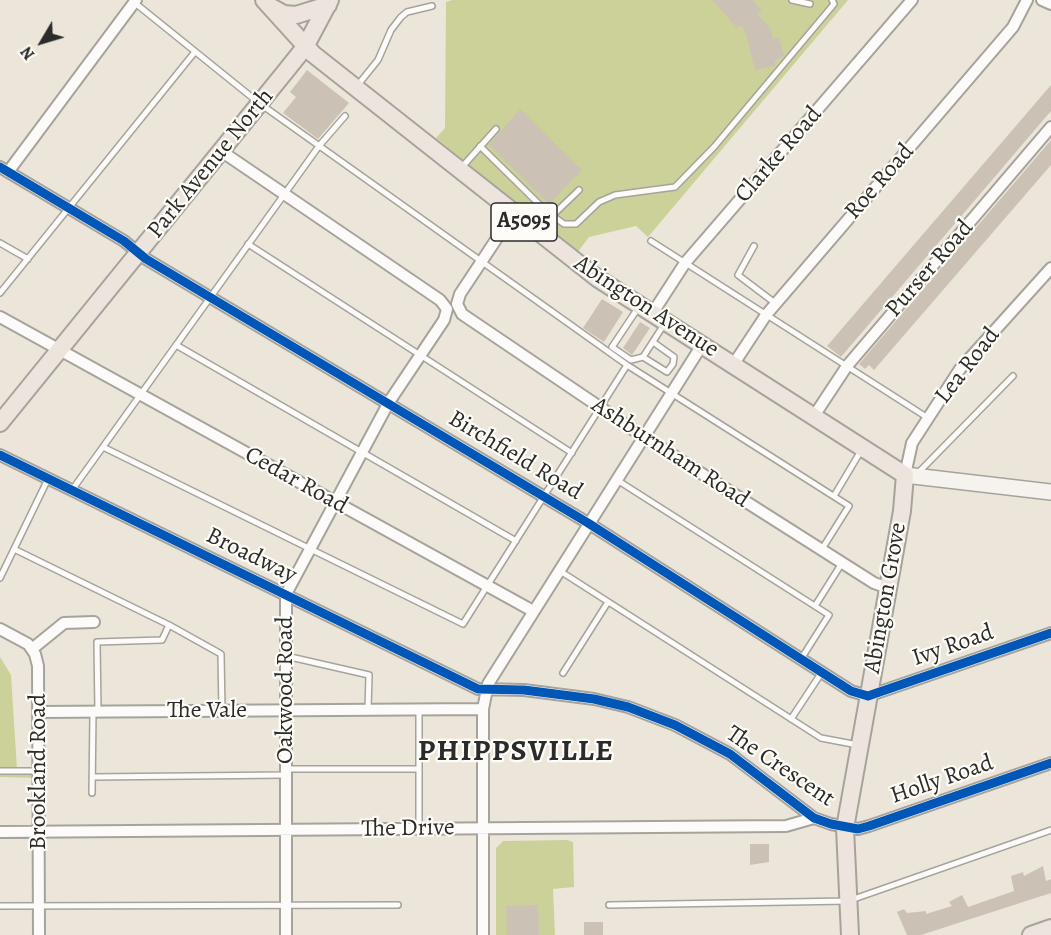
<!DOCTYPE html>
<html>
<head>
<meta charset="utf-8">
<style>
	body { margin:0 }
	#map { position:relative; width:1051px; height:935px; overflow:hidden; background:#ece6da; font-family:Alegreya,serif }
	canvas { display:block }
	.north { position:absolute; left:12px; top:12px; width:60px; height:60px; -webkit-text-stroke:4px #fdfcf7; paint-order:stroke; rotate:232deg; font-size:16px; font-weight:700; line-height:24px; text-align:center; color:#2b2b2b }
	.north::after { content:''; display:block; margin:auto; width:21px; height:27px; background:#2b2b2b; clip-path:polygon(50% 0,100% 100%,50% 72%,0 100%) }
</style>
</head>
<body>
<div id="map">
<canvas width="1051" height="935"></canvas>
<div class="north">N</div>
</div>
<script>
const g = document.querySelector('canvas').getContext('2d');
g.lineJoin = 'round';
function fillPath(path, color) { g.fillStyle = color; g.fill(path, 'evenodd'); }
const poly = rows => new Path2D(rows.map(r => 'M' + r).join(''));
function strokePath(path, color, width, dash) { g.strokeStyle = color; g.lineWidth = width; g.lineCap = dash ? 'butt' : 'round'; g.setLineDash(dash || []); g.stroke(path); }
function drawText(font, color, halo, rows, align = 'center') {
  g.font = font + ' Alegreya,serif'; g.lineWidth = 4.5; g.setLineDash([]); g.textBaseline = 'middle'; g.strokeStyle = halo; g.fillStyle = color; for (const [text, x, y, turn = 0] of rows) {
    g.save(); g.translate(x, y); g.rotate((+turn || 0) * Math.PI / 180); g.textAlign = isNaN(turn) ? turn : align; if (halo) g.strokeText(text, 0, 0); g.fillText(text, 0, 0); g.restore();
  }
}
fillPath(poly([
	[452,0,848,0,648,237,636,226,589,237,577,253,436,138,445,128,446,2],
	[0,657,11,675,17,769,37,771,38,778,0,777],
	[567,840,573,842,574,887,553,889,555,935,496,935,496,848,503,841]
]), '#ccd199');
fillPath(poly([
	[712,0,753,0,762,11,757,14,770,28,773,39,779,37,784,56,775,60,775,66,755,70,746,34,741,25,737,28],
	[307,70,349,103,318,139,283,113,296,97,290,92],
	[1051,85,1051,111,841,357,836,353,827,346],
	[520,109,582,170,549,204,489,145],
	[1051,140,1051,165,874,370,869,365,865,369,859,364],
	[602,299,623,312,604,342,583,328],
	[640,322,650,328,632,355,623,348],
	[750,844,769,844,769,862,750,865],
	[1043,866,1046,881,1051,879,1051,893,921,935,907,935,897,912,904,909,907,913,926,911,926,914,952,906,949,902,962,895,968,907,1014,891,1011,876,1023,872,1024,876],
	[538,905,539,935,507,935,506,906],
	[584,922,603,922,603,935,584,935]
]), '#cbc2b5');
const lane = poly([
	[792,0,810,4],
	[135,3,259,103,627,365,849,506,822,549],
	[357,86,378,60,391,30,401,17,407,12,432,6],
	[480,146,546,211,564,224,576,224,599,202,615,195,675,187,714,147,834,4,832,0],
	[462,167,496,129],
	[552,216,579,190],
	[651,241,928,418],
	[0,243,28,259],
	[248,244,572,453],
	[754,246,738,275,775,303],
	[0,293,194,53],
	[638,308,612,347,631,360,643,357,665,323],
	[176,345,516,541],
	[643,357,667,372,673,364,674,357,653,342],
	[103,447,463,624,627,365],
	[917,474,1013,376],
	[617,480,829,615,801,659],
	[72,490,319,146,345,116],
	[834,496,862,449],
	[14,549,169,625,221,654,222,711],
	[560,571,821,738,858,745],
	[0,578,48,479],
	[815,606,842,563],
	[286,656,369,675,368,709],
	[563,673,608,602],
	[419,709,419,829],
	[98,711,97,642,162,640,169,625],
	[791,719,822,672],
	[286,769,419,769],
	[0,771,39,771],
	[92,777,286,775],
	[92,793,93,713],
	[609,905,848,901,1051,830],
	[0,906,398,905]
]);
const street = poly([
	[1042,0,1051,4],
	[221,151,440,300,447,309,444,320,389,402,286,594,286,935],
	[0,167,124,241,146,259,588,523,851,691,868,696,1051,633],
	[8,172,136,0],
	[513,214,460,294,457,304,462,314,644,437,874,583,888,588],
	[652,314,685,263,912,0],
	[0,317,533,611],
	[733,365,766,315,1013,27,1027,0],
	[814,416,847,366,1051,127],
	[0,455,478,689,524,690,594,699,628,707,675,725,730,754,814,818,831,824,858,829,869,826,1051,763],
	[905,475,912,443,960,369,1051,268],
	[0,629,28,644,35,654,38,666,39,935],
	[32,649,64,623,94,622],
	[39,712,483,709],
	[0,832,786,826,814,818],
	[483,935,483,709,488,684,702,345]
]);
const secondary = poly([
	[905,475,1051,492]
]);
const primary = poly([
	[264,0,313,54,597,278,905,475,902,511,845,828,850,935],
	[271,7,284,14,296,15,328,5],
	[0,423,285,72,305,47,330,0],
	[1031,935,1051,928]
]);
strokePath(lane, '#a6a39c', 8);
strokePath(street, '#a6a39c', 14);
strokePath(secondary, '#a6a39c', 18);
strokePath(primary, '#a6a39c', 20);
strokePath(lane, '#fcfbf9', 5);
strokePath(street, '#fcfbf9', 10);
strokePath(secondary, '#f6f3ee', 15);
strokePath(primary, '#ede5dd', 16);
strokePath(poly([
	[0,167,124,241,146,259,588,523,851,691,868,696,1051,633],
	[0,455,478,689,524,690,594,699,628,707,675,725,730,754,814,818,831,824,858,829,869,826,1051,763]
]), '#0057b8', 9);
for (const [x, y, w] of [
	[524,222,66]
]) { const box = new Path2D(); box.roundRect(x - w / 2, y - 19, w, 38, 4.5); g.fillStyle = '#fdfcf7'; g.fill(box); strokePath(box, '#2b2b2b', 1.5); }
drawText('bold 22px', '#2b2b2b', null, [
	["A5095",524,222]
]);
drawText('24px', '#2b2b2b', '#fdfcf7', [
	["Clarke Road",779,155,-49],
	["Park Avenue North",211,164,-51],
	["Roe Road",880,182,-49],
	["Purser Road",930,269,-49],
	["Abington Avenue",646,307,33],
	["Lea Road",968,366,-52],
	["Ashburnham Road",670,453,33],
	["Birchfield Road",515,456,31],
	["Cedar Road",296,481,29],
	["Broadway",251,556,26],
	["Abington Grove",886,598,-80],
	["Ivy Road",953,646,-19],
	["Oakwood Road",286,690,-90],
	["The Vale",207,711],
	["The Crescent",780,767,34],
	["Brookland Road",39,772,-90],
	["Holly Road",942,780,-19],
	["The Drive",408,829,-1]
]);
g.letterSpacing = '1.5px';
drawText('bold 30px', '#2b2b2b', '#fdfcf7', [
	["PHIPPSVILLE",516,753]
]);
g.letterSpacing = '0px';
</script>
</body>
</html>
